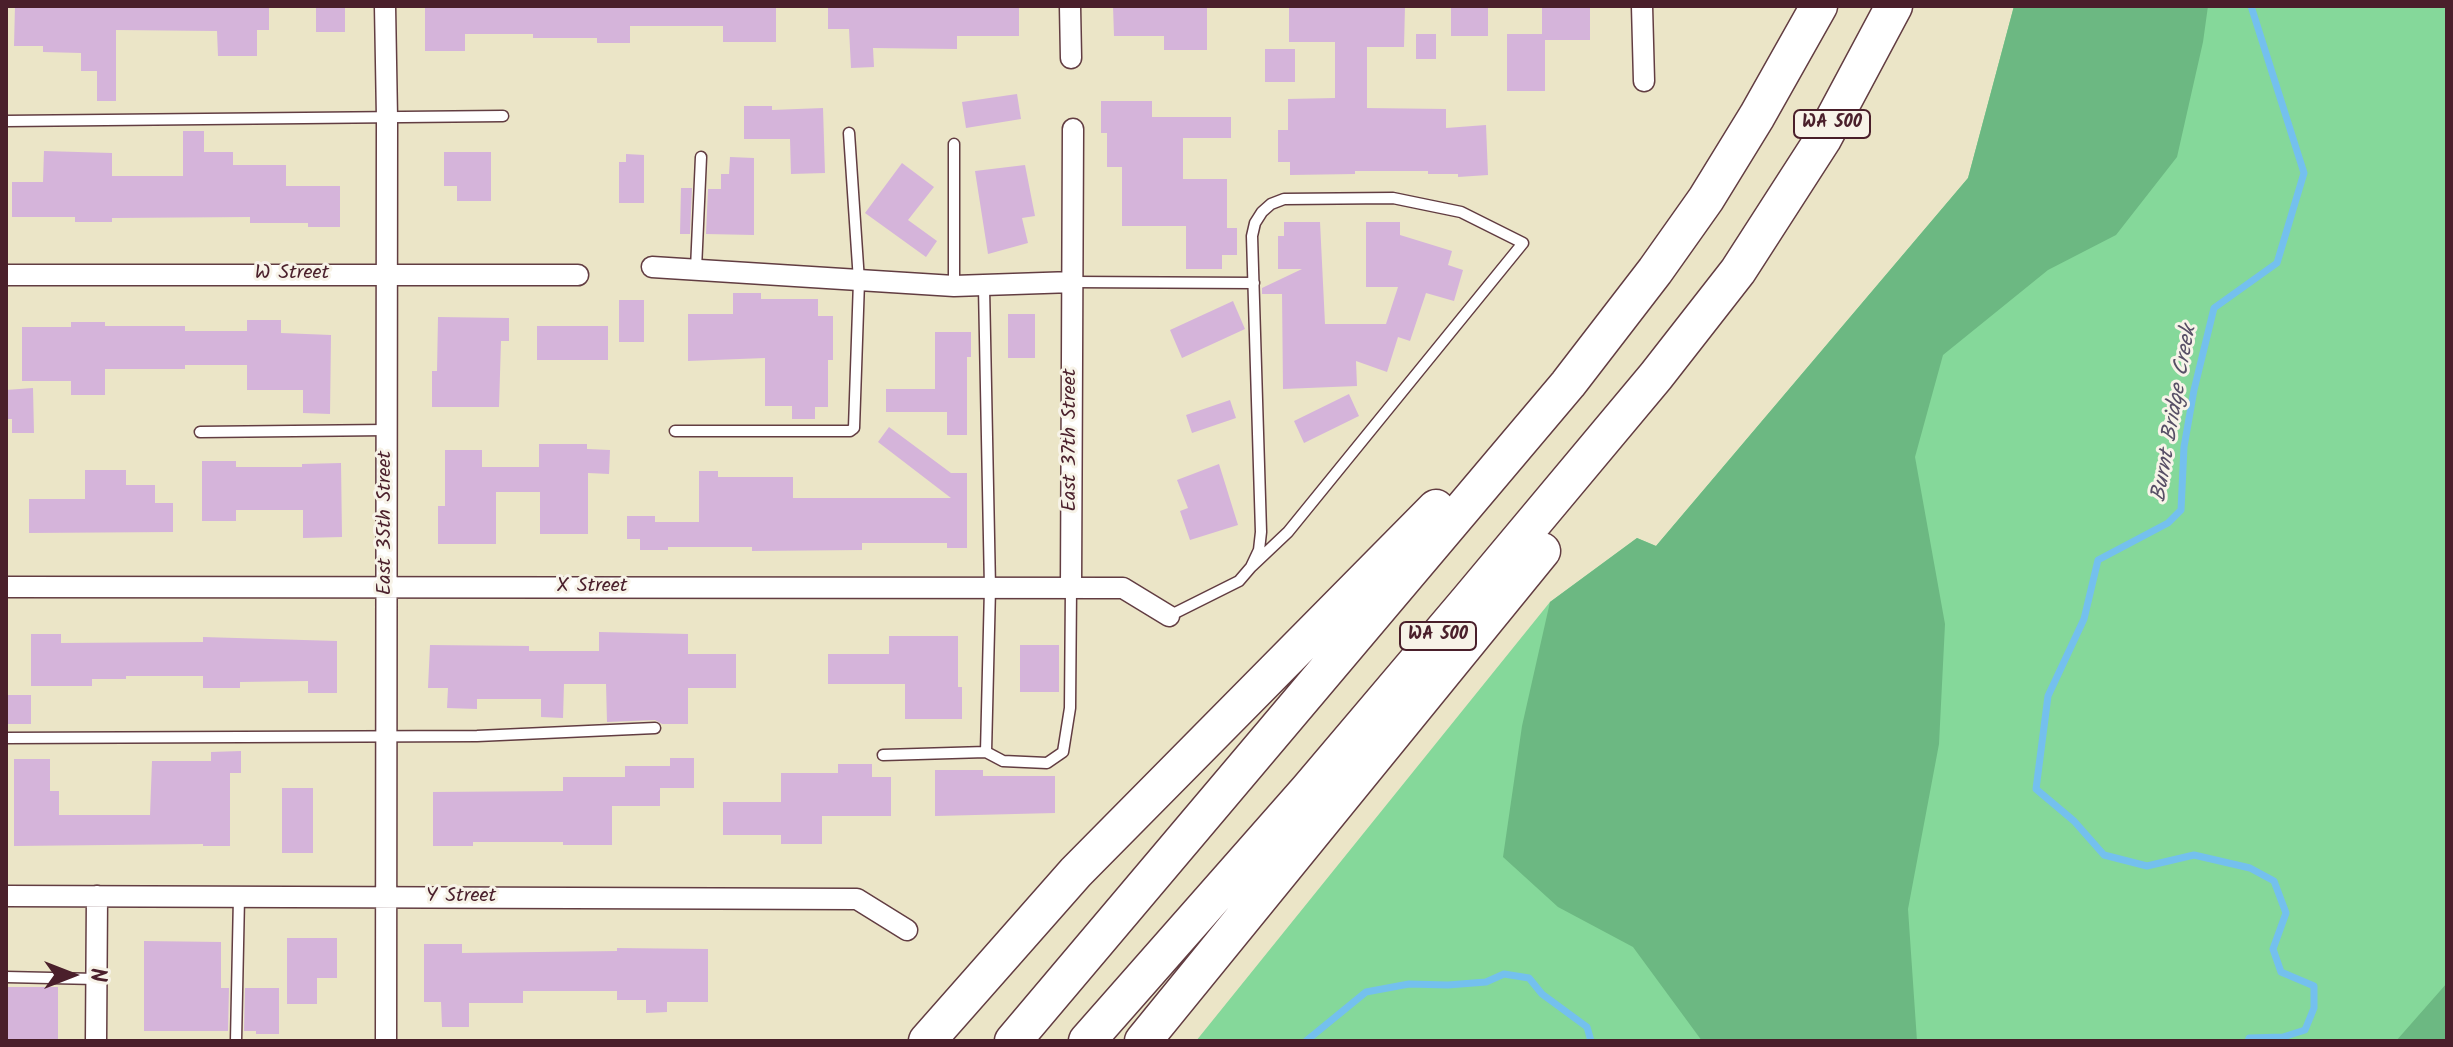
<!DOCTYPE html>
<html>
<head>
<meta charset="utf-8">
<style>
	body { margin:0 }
	#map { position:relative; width:2453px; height:1047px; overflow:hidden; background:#ebe5c7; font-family:Kalam,sans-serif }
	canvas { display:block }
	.frame { position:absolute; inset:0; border:8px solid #4a1f2b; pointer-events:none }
	.north { position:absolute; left:32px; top:935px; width:80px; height:80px; -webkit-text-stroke:6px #f7f3e8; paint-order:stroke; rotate:90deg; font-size:22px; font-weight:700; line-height:32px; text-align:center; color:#4a1f2b }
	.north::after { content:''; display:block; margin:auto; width:28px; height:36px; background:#4a1f2b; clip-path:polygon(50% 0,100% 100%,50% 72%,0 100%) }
</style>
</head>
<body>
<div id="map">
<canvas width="2453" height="1047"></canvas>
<div class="frame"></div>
<div class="north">N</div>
</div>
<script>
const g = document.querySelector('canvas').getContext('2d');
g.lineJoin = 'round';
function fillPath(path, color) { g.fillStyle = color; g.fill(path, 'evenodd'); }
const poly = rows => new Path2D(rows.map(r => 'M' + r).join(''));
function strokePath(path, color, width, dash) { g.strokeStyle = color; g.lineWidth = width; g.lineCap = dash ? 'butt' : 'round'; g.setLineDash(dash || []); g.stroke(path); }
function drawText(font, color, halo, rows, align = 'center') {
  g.font = font + ' Kalam,sans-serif'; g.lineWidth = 6; g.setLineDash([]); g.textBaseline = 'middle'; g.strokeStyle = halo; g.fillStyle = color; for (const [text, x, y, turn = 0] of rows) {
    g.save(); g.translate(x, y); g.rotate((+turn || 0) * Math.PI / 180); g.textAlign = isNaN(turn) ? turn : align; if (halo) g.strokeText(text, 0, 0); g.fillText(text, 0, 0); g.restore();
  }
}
fillPath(poly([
	[2014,6,2447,6,2447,1041,1196,1041,1550,602,1637,538,1656,546,1968,178]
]), '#85d89a');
fillPath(poly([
	[2014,6,2208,6,2203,42,2177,157,2116,235,2048,270,1943,355,1915,457,1945,624,1939,744,1908,909,1917,1041,1702,1041,1633,947,1558,907,1503,857,1522,726,1550,602,1637,538,1656,546,1968,178],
	[2447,983,2447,1041,2396,1041]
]), '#6cb882');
strokePath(poly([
	[1306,1041,1366,992,1409,984,1448,985,1486,982,1504,974,1529,978,1542,994,1587,1027,1591,1041],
	[2248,1041,2249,1038,2283,1037,2305,1030,2314,1008,2314,986,2281,972,2273,949,2286,913,2274,881,2250,868,2194,855,2147,866,2104,855,2074,821,2036,789,2048,696,2084,619,2098,560,2168,523,2181,510,2184,447,2194,390,2214,308,2277,263,2304,173,2251,6]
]), '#74c0ee', 7);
fillPath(poly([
	[15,6,269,6,269,30,257,30,257,56,218,56,217,31,116,30,116,101,97,101,97,71,81,71,81,53,43,52,43,46,14,46],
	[316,6,345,6,345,32,316,32],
	[425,6,776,6,776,42,723,42,723,26,630,26,630,43,597,43,597,38,533,38,533,34,465,34,465,51,425,51],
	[828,6,1019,6,1019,36,957,36,957,49,873,48,874,67,851,68,849,29,828,29],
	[1113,6,1207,8,1207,50,1164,50,1164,36,1114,36],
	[1289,6,1405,6,1404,47,1367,47,1367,108,1446,109,1446,128,1486,125,1488,175,1458,177,1458,174,1428,174,1428,171,1355,171,1355,174,1290,175,1290,162,1278,162,1278,130,1288,130,1288,99,1335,98,1335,42,1289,42],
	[1451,6,1488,6,1488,36,1451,36],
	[1542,6,1590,6,1590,40,1545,40,1545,91,1507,91,1507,34,1542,34],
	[1416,34,1436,34,1436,59,1416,59],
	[1265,49,1295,49,1295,82,1265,82],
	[1017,94,1021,119,966,128,962,102],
	[1101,101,1152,101,1152,117,1231,117,1231,138,1183,138,1183,179,1227,179,1227,228,1237,228,1237,255,1222,255,1222,269,1186,269,1186,226,1122,226,1122,167,1107,167,1107,133,1101,133],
	[744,106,772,106,772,110,823,108,825,173,791,174,790,139,744,139],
	[183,131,204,131,204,152,233,152,233,165,286,165,286,186,340,186,340,227,308,227,308,223,250,223,250,217,112,218,112,222,75,222,75,217,12,217,12,182,43,182,44,151,112,153,112,176,183,176],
	[444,152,491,152,491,201,457,201,457,186,444,186],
	[626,154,644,155,644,203,619,203,619,162,626,162],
	[730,157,754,158,754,235,706,234,708,189,721,189,721,174,729,174],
	[902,163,934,187,908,220,937,241,926,257,865,213],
	[1025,165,1035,216,1022,218,1028,243,988,254,975,171],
	[681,188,692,188,690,234,680,234],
	[1284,222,1320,222,1325,324,1386,324,1398,287,1366,287,1366,222,1400,222,1400,235,1452,251,1448,265,1463,270,1454,301,1426,293,1410,341,1398,337,1387,372,1356,361,1357,386,1283,389,1282,294,1262,294,1262,288,1302,269,1278,269,1278,236,1284,236],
	[733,293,761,293,761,299,818,299,818,316,833,316,833,360,828,360,828,407,815,407,815,419,792,419,792,406,765,406,765,358,688,361,688,314,733,314],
	[619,300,644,300,644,342,619,342],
	[1233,301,1245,329,1182,358,1170,330],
	[1008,314,1035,314,1035,358,1008,358],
	[438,317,509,318,509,341,501,341,499,407,432,407,432,371,437,371],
	[247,320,281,320,281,333,331,335,330,414,303,413,303,390,247,390,247,365,185,365,185,369,105,369,105,395,71,395,71,381,22,381,22,327,71,327,71,322,105,322,105,326,185,326,185,331,247,331],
	[537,326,608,326,608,360,537,360],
	[935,332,971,332,971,357,967,357,967,435,947,435,947,412,886,412,886,389,935,389],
	[33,388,34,433,12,433,12,419,6,419,6,390],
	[1349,394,1359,416,1304,443,1294,421],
	[1230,400,1236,418,1192,433,1186,415],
	[889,427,951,473,967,473,967,548,947,548,947,543,862,543,862,550,752,551,752,547,668,547,668,550,640,550,640,539,627,539,627,516,655,516,655,522,699,522,699,471,718,471,718,477,793,477,793,498,951,498,878,442],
	[539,444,587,444,587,449,610,450,609,474,588,473,588,534,540,534,540,492,496,492,496,544,438,544,438,506,445,506,445,450,482,450,482,467,539,467],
	[202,461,236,461,236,467,302,467,302,464,341,463,342,537,303,538,303,510,236,510,236,521,202,521],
	[1219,464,1238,525,1190,540,1180,511,1188,508,1177,480],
	[85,470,126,470,126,485,155,485,155,503,173,503,173,532,29,533,29,499,85,499],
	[599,632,688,634,688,654,736,654,736,688,688,688,688,724,662,724,655,720,607,722,606,684,564,684,563,718,541,717,541,699,477,699,477,709,447,708,448,688,428,688,430,645,529,646,529,651,599,651],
	[31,634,61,634,61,643,203,642,203,637,337,641,337,693,308,693,308,681,240,682,240,688,203,688,203,676,126,676,126,679,92,679,92,686,31,686],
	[889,636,958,636,958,687,962,687,962,719,905,719,905,684,828,684,828,654,889,654],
	[1020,645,1059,645,1059,692,1020,692],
	[8,695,31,695,31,724,8,724],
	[241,751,241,773,230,773,230,846,203,846,203,844,14,846,14,759,50,759,50,791,59,791,59,815,150,815,152,761,211,761,211,752],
	[670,758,694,758,694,788,660,788,660,806,612,806,612,845,563,845,563,842,473,842,473,846,433,846,433,792,563,791,563,777,625,777,625,766,670,766],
	[838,764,872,764,872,777,891,777,891,816,822,816,822,844,781,844,781,835,723,835,723,802,781,802,781,773,838,773],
	[935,770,983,770,983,776,1055,776,1055,813,935,816],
	[282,788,313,788,313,853,282,853],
	[287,938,337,938,337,978,317,978,317,1004,287,1004],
	[144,941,221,942,221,988,229,988,228,1031,144,1031],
	[424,944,462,944,462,953,617,951,617,948,708,949,708,1002,667,1002,667,1012,646,1013,646,1000,617,1000,617,991,523,991,523,1003,469,1003,469,1027,442,1027,441,1002,424,1002],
	[6,987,58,987,58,1041,6,1041],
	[245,988,279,988,279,1034,256,1034,256,1031,244,1031]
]), '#d5b4da');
const service = poly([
	[6,121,503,116],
	[696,269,701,157],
	[1073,282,1254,283],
	[954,286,954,144],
	[984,287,990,588,986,752,1003,761,1047,763,1063,752,1070,708,1071,588],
	[675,431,850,431,854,428,859,281,849,133],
	[200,432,387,430],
	[1169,616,1239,581,1251,567,1259,550,1261,532,1252,236,1255,223,1262,212,1271,204,1284,199,1393,198,1461,212,1523,243,1288,532,1251,567],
	[6,738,477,736,655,728],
	[883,755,986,752],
	[6,977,96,979],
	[236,1041,239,897]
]);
const minor = poly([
	[385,6,387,118,386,1041],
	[1070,6,1071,58],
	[1642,6,1644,81],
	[652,267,954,286,1073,282],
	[6,275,578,275],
	[6,587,1123,588,1169,616],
	[1071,588,1073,129],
	[6,896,857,899,907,930],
	[96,1041,97,896]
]);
const motorway = poly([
	[927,1041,1076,872,1436,508],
	[1013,1041,1568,384,1655,271,1706,199,1757,116,1819,6],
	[1087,1041,1308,790,1468,601,1656,376,1738,271,1823,139,1894,6],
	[1143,1041,1542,551]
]);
strokePath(service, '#623d42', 13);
strokePath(minor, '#623d42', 23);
strokePath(motorway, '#623d42', 39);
strokePath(service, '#fff', 10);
strokePath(minor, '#fff', 20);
strokePath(motorway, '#fff', 36);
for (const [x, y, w] of [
	[1832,124,76],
	[1438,636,76]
]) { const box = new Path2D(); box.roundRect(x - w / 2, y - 14, w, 28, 6); g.fillStyle = '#f7f3e8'; g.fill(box); strokePath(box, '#4a1f2b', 2); }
drawText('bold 18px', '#4a1f2b', null, [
	["WA 500",1832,124],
	["WA 500",1438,636]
]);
drawText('20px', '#4a1f2b', '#f7f3e8', [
	["W Street",292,275],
	["East 37th Street",1072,440,-90],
	["East 35th Street",387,523,-90],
	["X Street",592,588],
	["Y Street",461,898]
]);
drawText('italic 22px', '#574f66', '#f7f3e8', [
	["Burnt Bridge Creek",2176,414,-80]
]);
</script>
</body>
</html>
